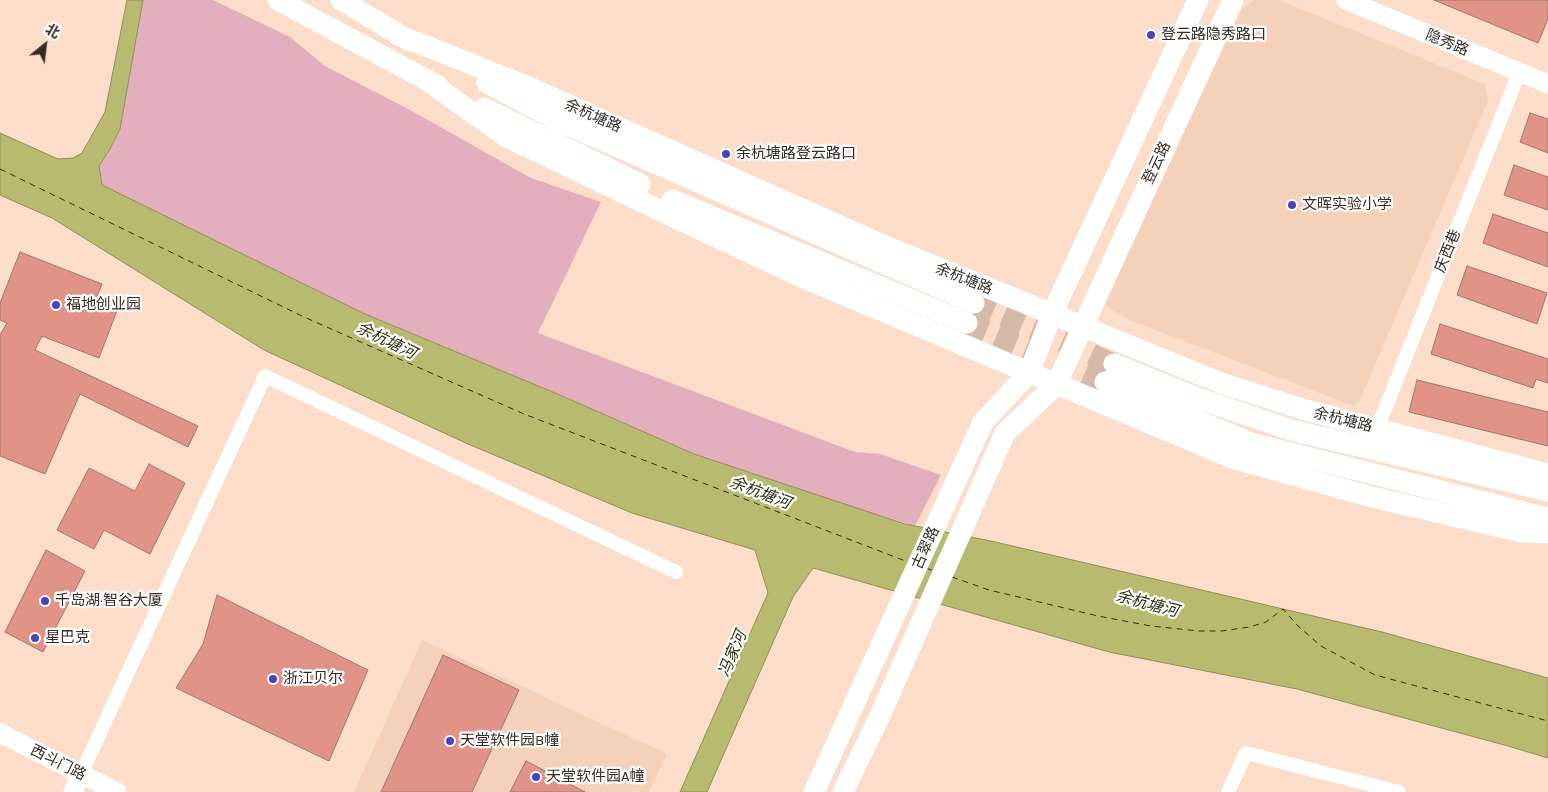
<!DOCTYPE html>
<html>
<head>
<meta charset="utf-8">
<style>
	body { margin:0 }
	#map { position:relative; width:1548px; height:792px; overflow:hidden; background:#fcddc9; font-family:Karla,"Noto Sans SC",sans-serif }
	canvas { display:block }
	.north { position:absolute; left:20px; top:20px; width:50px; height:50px; -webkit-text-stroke:4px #fff; paint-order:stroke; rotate:29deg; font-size:14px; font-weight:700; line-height:20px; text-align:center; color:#372c24 }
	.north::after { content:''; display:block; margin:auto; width:18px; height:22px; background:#372c24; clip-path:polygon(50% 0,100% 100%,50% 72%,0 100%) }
</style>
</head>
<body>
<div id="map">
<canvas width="1548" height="792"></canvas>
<div class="north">北</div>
</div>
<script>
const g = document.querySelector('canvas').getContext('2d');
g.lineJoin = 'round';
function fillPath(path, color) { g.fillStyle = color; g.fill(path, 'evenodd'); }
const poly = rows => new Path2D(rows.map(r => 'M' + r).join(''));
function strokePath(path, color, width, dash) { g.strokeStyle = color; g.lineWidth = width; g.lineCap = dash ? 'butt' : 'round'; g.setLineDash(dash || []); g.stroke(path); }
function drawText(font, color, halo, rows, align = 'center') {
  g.font = font + ' Karla,"Noto Sans SC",sans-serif'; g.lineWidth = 4.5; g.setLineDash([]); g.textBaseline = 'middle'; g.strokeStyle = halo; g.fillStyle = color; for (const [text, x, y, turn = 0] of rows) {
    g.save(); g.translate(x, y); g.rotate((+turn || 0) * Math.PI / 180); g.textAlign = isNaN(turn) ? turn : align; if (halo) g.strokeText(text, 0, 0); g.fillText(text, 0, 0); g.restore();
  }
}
fillPath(poly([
	[1254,0,1279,0,1485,84,1488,101,1359,402,1353,406,1132,321,1108,308,1102,292,1166,153,1194,110,1242,9],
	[422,640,667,754,649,792,354,792]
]), '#f6d1b9');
fillPath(poly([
	[143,0,213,0,290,37,325,66,412,111,531,178,601,202,538,333,855,452,880,454,941,475,915,526,838,503,694,454,560,395,365,314,101,185,99,166,110,149,120,129]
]), '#e3aebd');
const water = poly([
	[127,0,143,0,120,129,110,149,99,166,102,185,365,314,560,395,694,454,905,524,991,541,1382,632,1548,678,1548,758,1508,746,1297,689,1109,652,813,568,793,597,707,792,680,792,768,593,755,550,632,513,468,444,264,350,52,218,0,195,0,133,58,159,73,158,82,153,105,112,127,0]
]);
fillPath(water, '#b8ba6f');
strokePath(water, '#918f58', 1);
strokePath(poly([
	[0,169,304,317,524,414,908,562],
	[926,568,934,571],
	[952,577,989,590,1098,616,1151,626,1199,631,1222,631,1249,627,1266,622,1283,609,1297,625,1321,646,1375,675,1548,721]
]), '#313110', 1, [6, 5]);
const building = poly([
	[1434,0,1548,0,1548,19,1538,43,1434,0],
	[1530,113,1548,119,1548,153,1520,142,1530,113],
	[1514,165,1548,177,1548,210,1504,195,1514,165],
	[1493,214,1548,233,1548,267,1483,243,1493,214],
	[20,252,102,284,96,299,118,308,99,358,42,336,35,350,198,426,188,447,80,394,45,474,0,456,0,335,7,323,0,320,0,303,20,252],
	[1467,266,1547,293,1537,324,1457,295,1467,266],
	[1440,324,1548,359,1548,383,1536,379,1533,388,1431,354,1440,324],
	[1417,380,1548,412,1548,446,1409,412,1417,380],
	[149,464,185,483,150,554,104,530,94,549,57,530,89,468,135,491,149,464],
	[46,550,85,571,43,652,5,632,46,550],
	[217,595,368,670,329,761,176,688,203,644,217,595],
	[443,655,519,690,472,792,381,792,443,655],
	[526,761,585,792,510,792,526,761]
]);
fillPath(building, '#e29388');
strokePath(building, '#9a7873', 1);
strokePath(poly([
	[974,303,1114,364],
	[967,323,1105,382]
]), '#d5baa8', 21, [21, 11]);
strokePath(poly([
	[1377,429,1519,73],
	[81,774,265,376,676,572],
	[1228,792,1246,753,1399,792]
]), '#fff', 14);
strokePath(poly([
	[1346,0,1548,84],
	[0,733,117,792],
	[73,792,81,774]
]), '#fff', 19);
strokePath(poly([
	[278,0,438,86],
	[341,0,410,41],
	[398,35,524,85,883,245,1221,383,1302,409,1548,474],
	[425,79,505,136,682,221,804,278,1235,459,1372,497,1522,532,1548,533],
	[487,83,563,123,974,303],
	[484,108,640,184],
	[672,200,967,323],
	[1114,364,1200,399,1291,430,1548,491],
	[1105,382,1251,443,1548,518],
	[814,792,983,422,1029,373,1052,314,1198,0],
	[843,792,878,720,1005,433,1056,385,1233,0]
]), '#fff', 21);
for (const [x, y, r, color] of [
	[1151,35,5,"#4744ba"],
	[726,154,5,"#4744ba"],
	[1292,205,5,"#4744ba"],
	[56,305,5,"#4744ba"],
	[45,601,5,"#4744ba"],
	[35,638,5,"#4744ba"],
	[273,679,5,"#4744ba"],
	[450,741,5,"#4744ba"],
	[536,777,5,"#4744ba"]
]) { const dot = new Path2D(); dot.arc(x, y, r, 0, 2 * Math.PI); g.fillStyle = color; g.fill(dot); strokePath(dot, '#fff', 2); }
drawText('15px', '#372c24', '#fff', [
	["登云路隐秀路口",1161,35],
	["余杭塘路登云路口",736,154],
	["文晖实验小学",1302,205],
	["福地创业园",66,305],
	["千岛湖·智谷大厦",55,601],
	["星巴克",45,638],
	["浙江贝尔",283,679],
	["天堂软件园B幢",460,741],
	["天堂软件园A幢",546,777]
], 'left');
drawText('15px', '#372c24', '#fff', [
	["隐秀路",1447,43,23],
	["余杭塘路",593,116,24],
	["登云路",1157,163,-65],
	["庆西巷",1448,251,-68],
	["余杭塘路",964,279,22],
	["余杭塘路",1343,420,14],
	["古翠路",926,548,-66],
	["西斗门路",58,763,27]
]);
drawText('italic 16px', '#313110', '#fff', [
	["余杭塘河",386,341,26],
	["余杭塘河",760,493,21],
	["余杭塘河",1147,604,15],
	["冯家河",733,654,-67]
]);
</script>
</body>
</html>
